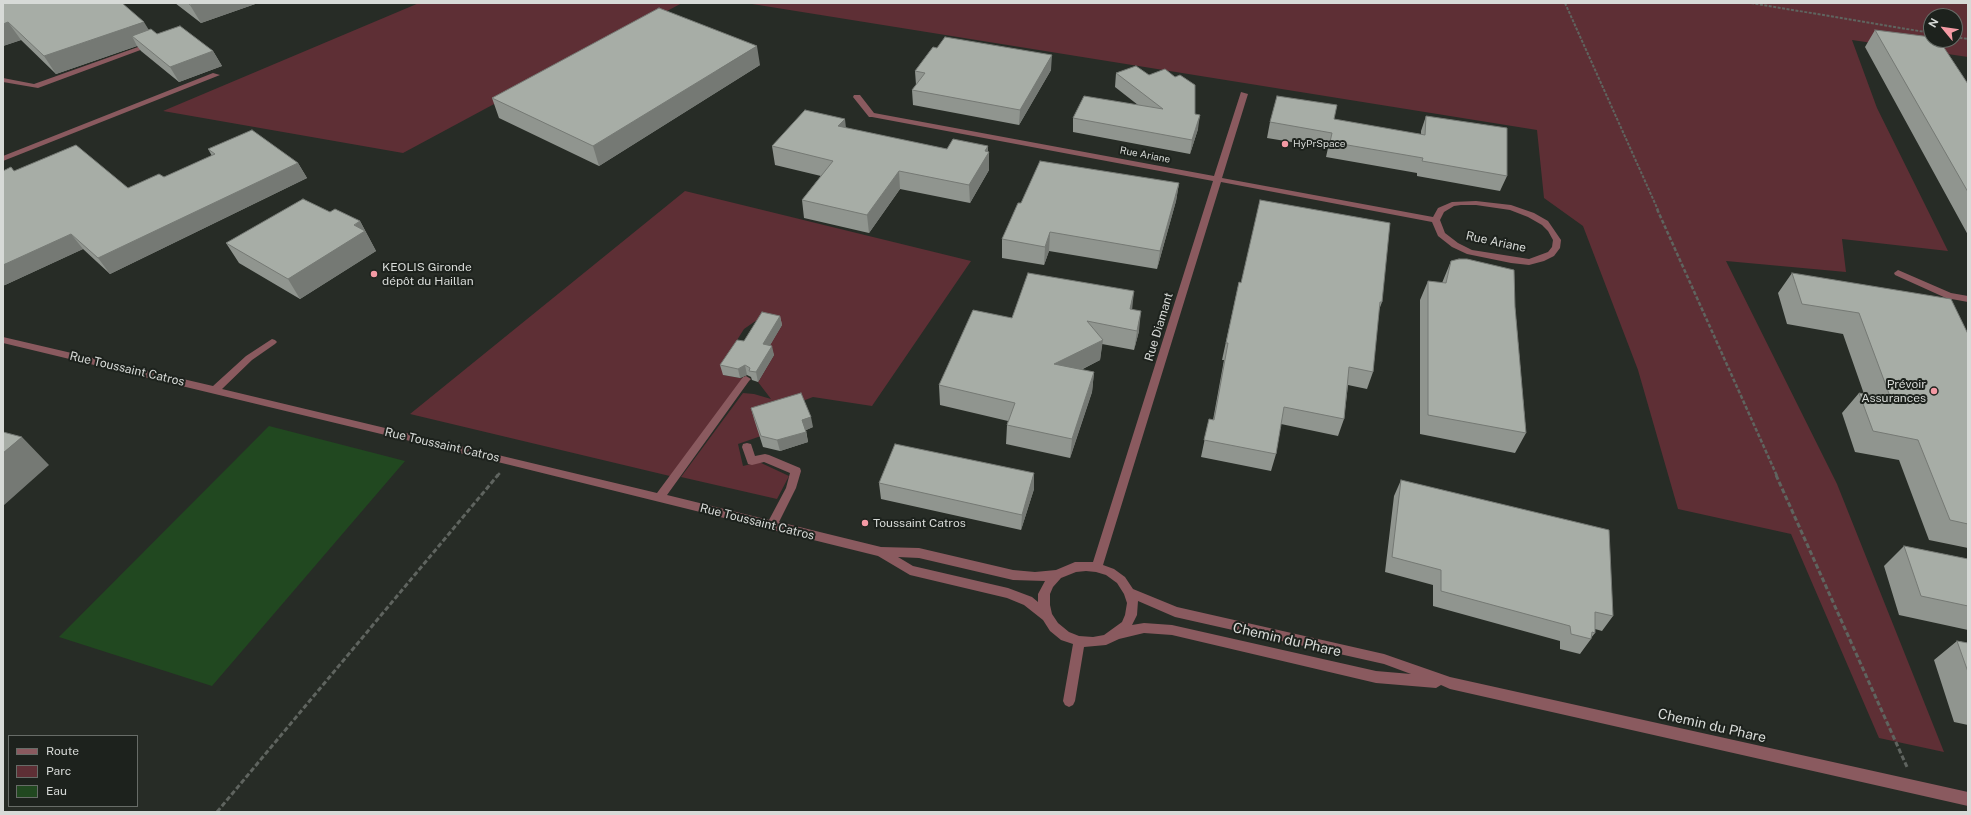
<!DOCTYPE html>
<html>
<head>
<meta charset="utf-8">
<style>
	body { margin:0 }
	#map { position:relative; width:1971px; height:815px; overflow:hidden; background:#272c26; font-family:"Public Sans",sans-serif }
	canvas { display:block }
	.frame { position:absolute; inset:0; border:4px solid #d7dad7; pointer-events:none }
	.legend { position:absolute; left:8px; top:735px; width:130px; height:72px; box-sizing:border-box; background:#1d221d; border:1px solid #676c67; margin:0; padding:5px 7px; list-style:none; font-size:12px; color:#d7dad7 }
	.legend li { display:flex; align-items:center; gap:8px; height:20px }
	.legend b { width:20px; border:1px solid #676c67 }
	.north { position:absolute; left:1923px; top:8px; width:40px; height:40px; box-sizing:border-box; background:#1d221d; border:1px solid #676c67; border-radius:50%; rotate:299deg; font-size:11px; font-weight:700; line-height:16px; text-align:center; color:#d7dad7 }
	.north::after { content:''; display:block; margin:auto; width:14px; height:18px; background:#f49aa4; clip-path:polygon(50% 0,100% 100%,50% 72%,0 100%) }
</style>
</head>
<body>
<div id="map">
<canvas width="1971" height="815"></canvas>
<div class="frame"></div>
<ul class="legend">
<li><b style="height:5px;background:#8a5a5f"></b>Route</li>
<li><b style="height:11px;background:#5e2f35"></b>Parc</li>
<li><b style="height:11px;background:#214820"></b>Eau</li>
</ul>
<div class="north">N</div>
</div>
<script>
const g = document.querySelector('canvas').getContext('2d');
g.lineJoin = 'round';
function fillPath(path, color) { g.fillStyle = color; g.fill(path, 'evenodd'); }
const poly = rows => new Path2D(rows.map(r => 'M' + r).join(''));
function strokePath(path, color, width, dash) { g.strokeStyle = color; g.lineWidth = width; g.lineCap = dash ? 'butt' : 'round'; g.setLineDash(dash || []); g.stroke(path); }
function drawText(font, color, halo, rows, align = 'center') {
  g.font = font + ' "Public Sans",sans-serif'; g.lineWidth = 4; g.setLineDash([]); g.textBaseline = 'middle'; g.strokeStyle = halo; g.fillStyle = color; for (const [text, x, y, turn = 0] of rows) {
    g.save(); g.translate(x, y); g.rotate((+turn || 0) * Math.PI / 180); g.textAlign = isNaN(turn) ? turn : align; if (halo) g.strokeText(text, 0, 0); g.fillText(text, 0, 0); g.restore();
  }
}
fillPath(poly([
	[419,3,682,3,403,153,163,111],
	[746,3,1968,3,1968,57,1852,40,1877,108,1948,251,1842,239,1846,272,1726,261,1837,484,1944,752,1879,738,1791,534,1678,509,1638,370,1583,226,1544,198,1537,130],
	[1931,16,1955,16,1955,40,1931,40],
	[685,191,971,261,872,406,813,397,779,410,761,436,738,444,743,466,759,462,789,476,777,499,681,477,743,393,754,394,771,399,758,382,774,355,757,352,773,340,782,325,757,320,744,329,732,348,723,375,746,379,674,477,410,414]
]), '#5e2f35');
fillPath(poly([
	[269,426,405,461,212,686,59,637]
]), '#214820');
strokePath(poly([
	[1565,3,1658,210],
	[1751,3,1931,33],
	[1955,37,1968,39]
]), '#5f645f', 2, [3, 1.5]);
strokePath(poly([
	[1657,209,1777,476],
	[497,476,500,473]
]), '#5f645f', 2.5, [4, 2]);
strokePath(poly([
	[1776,475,1907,767],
	[217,812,498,475]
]), '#5f645f', 3, [5, 2.5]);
fillPath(poly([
	[152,42,155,44,154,45,38,88,3,82,3,78,34,84,152,42],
	[213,73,220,75,3,161,3,156,213,73],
	[1241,92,1248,94,1222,178,1433,217,1438,208,1452,202,1476,201,1511,205,1534,213,1548,221,1561,240,1560,248,1554,256,1544,261,1529,265,1511,263,1467,254,1452,247,1438,236,1432,222,1221,182,1103,565,1114,569,1125,577,1133,589,1177,607,1384,654,1450,677,1968,792,1968,806,1450,689,1441,685,1436,688,1376,683,1172,635,1144,633,1119,639,1106,645,1084,647,1075,701,1073,705,1069,707,1065,705,1063,701,1073,644,1061,640,1050,631,1043,620,1024,605,1007,598,910,575,878,556,510,465,3,343,3,337,213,386,246,356,272,339,275,340,277,342,275,344,252,360,222,389,657,493,743,377,746,376,751,379,749,381,667,495,769,520,786,488,790,473,764,462,752,465,748,464,742,447,743,444,747,443,751,444,755,456,765,454,769,455,800,468,801,471,796,488,779,522,881,547,919,548,1013,570,1035,572,1056,570,1075,562,1093,562,1213,181,872,117,869,117,853,97,854,95,860,95,874,113,1214,176,1241,92],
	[1461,205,1476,205,1510,210,1528,217,1542,225,1548,231,1553,240,1552,247,1548,252,1529,259,1472,250,1458,243,1445,233,1440,220,1444,212,1454,206,1461,205],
	[898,557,919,558,1013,580,1045,581,1038,594,1038,602,1032,597,1008,588,913,566,898,557],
	[1086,571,1096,572,1106,575,1117,583,1124,594,1127,603,1125,615,1122,622,1104,635,1093,637,1079,636,1069,632,1058,623,1052,614,1050,605,1050,594,1053,587,1061,578,1076,572,1086,571],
	[1138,601,1175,617,1384,664,1411,674,1376,671,1172,625,1144,623,1132,625,1137,615,1138,601],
	[1898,270,1951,293,1968,296,1968,302,1946,298,1895,275,1894,273,1898,270]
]), '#8a5a5f');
fillPath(poly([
	[3,3,149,30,157,34,213,51,222,66,179,82,141,51,137,46,56,74,21,40,3,46],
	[175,3,258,3,201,23],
	[1875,30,1968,84,1968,235,1865,47],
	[760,65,599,166,499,118,492,98],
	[1051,70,1019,125,913,105,912,90,916,85,915,71],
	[1116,73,1195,114,1198,129,1190,154,1073,132,1073,118,1138,105,1115,87],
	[1426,116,1507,176,1500,191,1417,176,1417,173,1326,157,1328,148,1267,138,1270,122,1421,134,1421,131],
	[846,128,947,149,989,152,989,170,970,203,900,189,869,233,804,218,802,200,821,176,775,165,772,146],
	[208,149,298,163,307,178,110,274,83,249,5,285,14,171,128,188,164,177,212,156],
	[1179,183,1176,201,1157,269,1049,251,1044,265,1002,258,1002,239,1021,203],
	[330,212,360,221,376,251,300,299,239,263,226,243],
	[1451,261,1515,307,1526,433,1515,453,1420,434,1420,300,1428,281,1442,283],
	[1792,273,1968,334,1968,548,1929,540,1899,460,1855,452,1842,413,1859,393,1864,394,1843,334,1787,324,1778,293],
	[1239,282,1382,302,1379,310,1373,372,1367,389,1348,385,1344,419,1338,436,1281,424,1276,454,1271,471,1201,457,1209,419,1213,420,1224,360,1222,360],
	[1132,309,1139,331,1134,350,1102,344,1100,360,1081,370,1094,372,1092,392,1070,458,1006,444,1007,425,1008,421,940,405,939,385,1012,318],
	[780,316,782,325,770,345,774,355,758,382,752,380,751,377,747,375,740,378,723,375,720,365,744,341],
	[751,408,813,427,806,430,808,442,780,451,763,447,754,419],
	[1401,480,1613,616,1602,631,1595,629,1595,633,1591,638,1591,639,1580,654,1560,649,1560,641,1433,606,1433,585,1385,572,1394,496],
	[879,483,1034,489,1021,530,881,499],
	[1904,546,1968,559,1968,630,1899,615,1884,566],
	[1957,641,1968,643,1968,725,1954,722,1934,660]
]), '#90958f');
fillPath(poly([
	[195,3,258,3,201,23,190,5],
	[8,22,21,40,3,46,3,24],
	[144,22,155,40,132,36,137,46,56,74,44,56],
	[757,46,760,65,599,166,593,146],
	[213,51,222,66,179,82,170,67],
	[1052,55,1051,70,1019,125,1020,110],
	[1200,115,1198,129,1190,154,1192,140],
	[845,119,847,137,838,126],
	[988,146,988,153,989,152,989,170,970,203,969,185,985,151],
	[298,163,307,178,110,274,98,258],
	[899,171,900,189,869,233,867,215],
	[1179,183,1176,201,1157,269,1160,251],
	[360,221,376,251,300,299,288,279],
	[1050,232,1049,251,1044,265,1045,247],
	[71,234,83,249,5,285,3,286,3,265],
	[1134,291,1132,311,1130,309],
	[1141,311,1139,331,1134,350,1137,331],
	[780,316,782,325,765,354,763,344],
	[1103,340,1100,360,1052,384,1054,364],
	[772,346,774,355,758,382,756,372],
	[745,365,747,375,740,378,738,369],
	[1094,372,1092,392,1070,458,1072,439],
	[811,417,813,427,804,431,802,420],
	[806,432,808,442,780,451,777,440],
	[22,437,49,465,3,506,3,453],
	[1034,473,1034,489,1021,530,1022,515]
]), '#757974');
const building = poly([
	[3,3,122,3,144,22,44,56,8,22,3,24,3,3],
	[188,3,195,3,190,5,188,3],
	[659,8,757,46,593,146,492,98,659,8],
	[180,26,213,51,170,67,132,36,151,29,157,34,180,26],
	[1875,30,1931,37,1931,40,1939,40,1968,84,1968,192,1875,30],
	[945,37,1052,55,1020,110,912,90,925,73,915,71,933,47,937,48,945,37],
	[1136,66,1149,75,1165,69,1175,77,1180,75,1195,85,1195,114,1200,115,1192,140,1073,118,1084,96,1163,109,1116,73,1136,66],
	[1277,96,1337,105,1334,119,1425,135,1426,116,1507,128,1507,176,1422,161,1423,158,1330,142,1332,133,1270,122,1277,96],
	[805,110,845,119,838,126,947,149,953,139,988,146,985,151,989,152,969,185,899,171,867,215,802,200,833,161,772,146,805,110],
	[252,130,298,163,98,258,71,234,3,265,3,171,11,167,14,171,76,145,128,188,159,174,164,177,215,154,208,149,252,130],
	[1040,161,1179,183,1160,251,1050,232,1045,247,1002,239,1018,203,1021,203,1040,161],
	[303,199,330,212,335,209,360,221,354,225,365,231,288,279,226,243,303,199],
	[1260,200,1390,223,1382,302,1380,302,1373,372,1349,367,1344,419,1284,407,1276,454,1204,440,1209,419,1214,420,1228,343,1226,343,1239,282,1241,283,1260,200],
	[1459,259,1467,259,1514,270,1515,307,1526,433,1428,415,1428,281,1446,283,1451,261,1459,259],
	[1028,273,1134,291,1130,309,1141,311,1137,331,1087,321,1103,340,1054,364,1094,372,1072,439,1007,425,1015,403,939,385,973,310,1012,318,1028,273],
	[1792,273,1951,299,1968,334,1968,524,1950,520,1918,440,1873,431,1859,393,1891,399,1859,313,1802,304,1792,273],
	[762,312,780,316,763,344,772,346,756,372,749,371,750,368,745,365,738,369,720,365,737,340,744,341,762,312],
	[801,393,811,417,802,420,806,432,777,440,761,436,751,408,801,393],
	[3,432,22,437,3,453,3,432],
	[895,444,1034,473,1022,515,879,483,895,444],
	[1401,480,1609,530,1613,616,1595,612,1595,633,1592,632,1591,639,1571,634,1570,626,1441,591,1441,570,1392,557,1401,480],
	[1904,546,1968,559,1968,606,1921,596,1904,546],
	[1957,641,1968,643,1968,672,1957,641]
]);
fillPath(building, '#a7ada6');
strokePath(building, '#757974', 1);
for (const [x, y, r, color] of [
	[1285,144,4,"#f49aa4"],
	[374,274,4,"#f49aa4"],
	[1934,391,4,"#f49aa4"],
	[865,523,4,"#f49aa4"]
]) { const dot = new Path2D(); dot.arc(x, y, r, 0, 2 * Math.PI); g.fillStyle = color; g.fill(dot); strokePath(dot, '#1d221d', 1.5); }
drawText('10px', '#d7dad7', '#1d221d', [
	["HyPrSpace",1293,144]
], 'left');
drawText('10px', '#d7dad7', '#1d221d', [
	["Rue Ariane",1145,155,11]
]);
drawText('12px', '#d7dad7', '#1d221d', [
	["Rue Ariane",1496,242,12],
	["Rue Diamant",1159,327,-73],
	["Rue Toussaint Catros",127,369,13],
	["Rue Toussaint Catros",442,445,13],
	["Rue Toussaint Catros",757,522,14]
]);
drawText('12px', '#d7dad7', '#1d221d', [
	["KEOLIS Gironde",382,267],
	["dépôt du Haillan",382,281],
	["Prévoir",1926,384,"right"],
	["Assurances",1926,398,"right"],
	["Toussaint Catros",873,523]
], 'left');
drawText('14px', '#d7dad7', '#1d221d', [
	["Chemin du Phare",1287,640,13],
	["Chemin du Phare",1712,726,13]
]);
</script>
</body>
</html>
